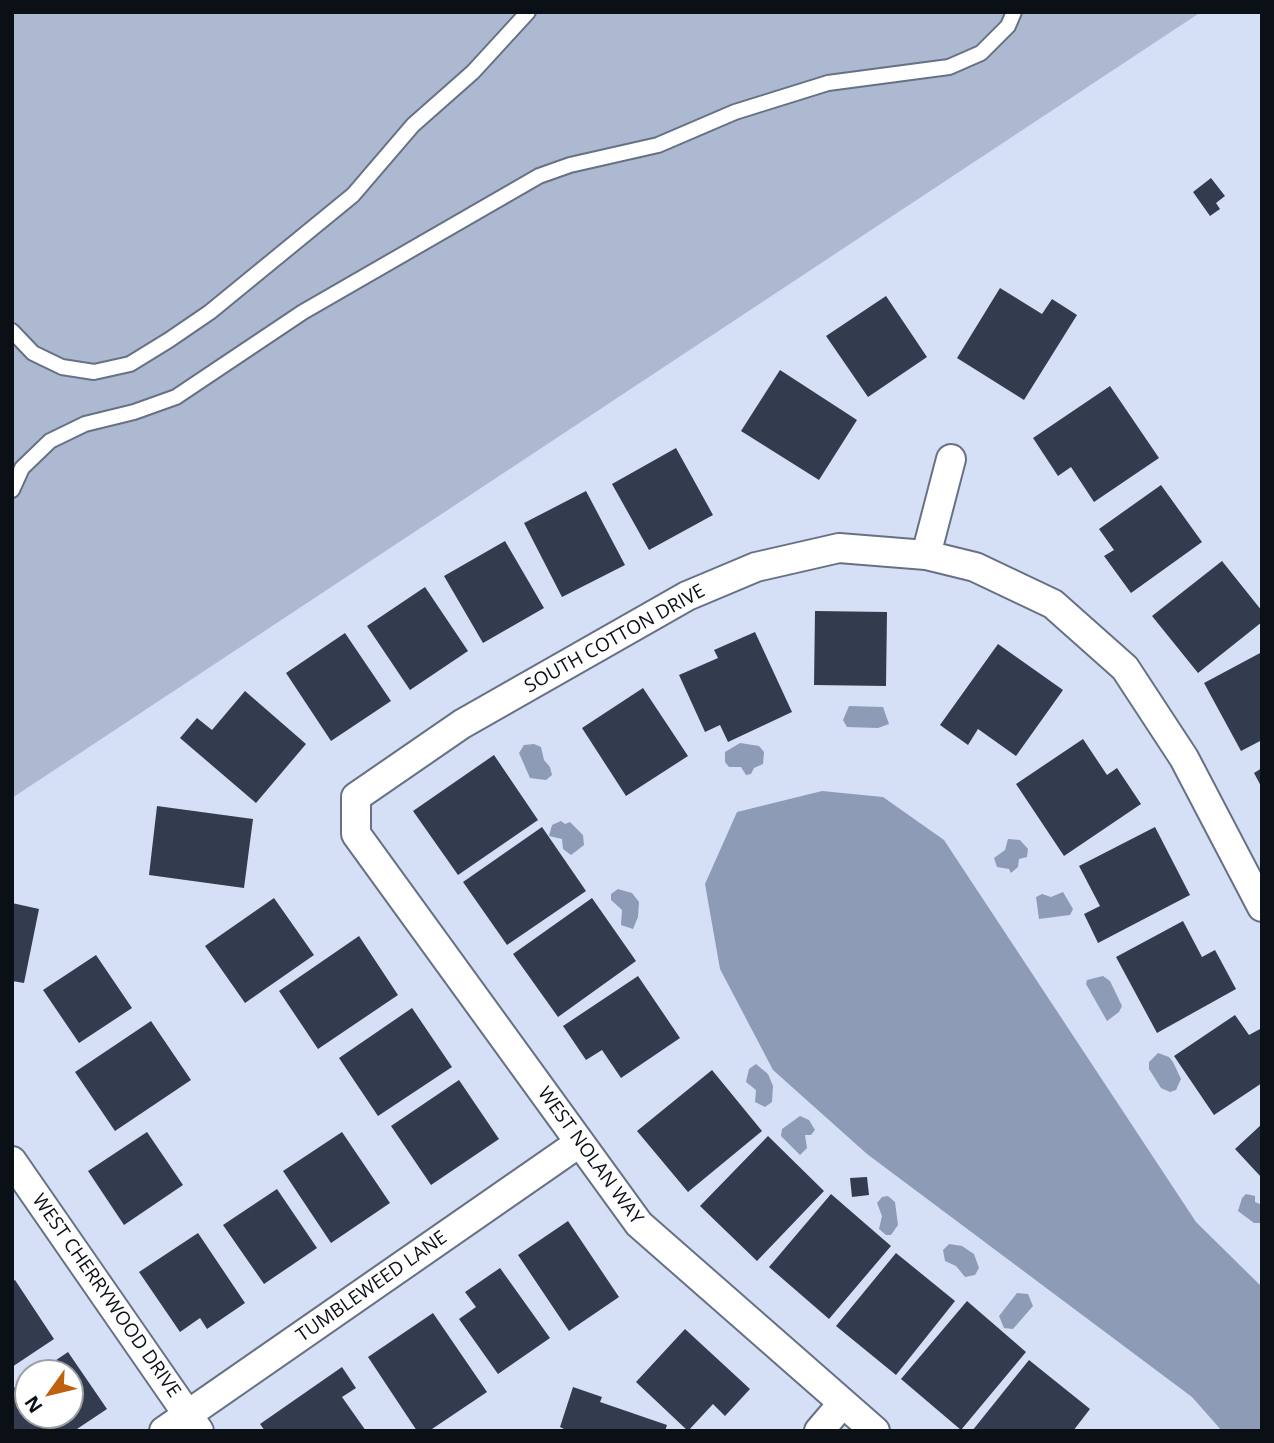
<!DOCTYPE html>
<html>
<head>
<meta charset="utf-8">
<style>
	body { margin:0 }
	#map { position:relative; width:1274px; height:1443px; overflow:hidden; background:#d5e0f7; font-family:"Open Sans",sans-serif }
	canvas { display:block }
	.frame { position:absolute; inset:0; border:14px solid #0b0f16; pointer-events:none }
	.north { position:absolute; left:14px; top:1359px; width:70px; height:70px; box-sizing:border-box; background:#fff; border:2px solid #9d9fa2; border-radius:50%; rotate:236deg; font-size:19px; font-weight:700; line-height:28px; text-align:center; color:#0b0f16 }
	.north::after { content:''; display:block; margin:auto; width:24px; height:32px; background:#be620e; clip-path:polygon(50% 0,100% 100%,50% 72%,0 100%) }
</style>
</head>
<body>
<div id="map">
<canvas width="1274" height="1443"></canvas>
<div class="frame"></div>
<div class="north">N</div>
</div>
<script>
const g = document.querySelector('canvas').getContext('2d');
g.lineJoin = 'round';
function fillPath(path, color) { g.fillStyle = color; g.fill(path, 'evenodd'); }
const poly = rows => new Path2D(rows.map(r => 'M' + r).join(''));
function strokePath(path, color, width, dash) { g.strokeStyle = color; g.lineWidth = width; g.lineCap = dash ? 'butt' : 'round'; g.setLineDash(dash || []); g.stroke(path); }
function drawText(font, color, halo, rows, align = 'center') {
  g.font = font + ' "Open Sans",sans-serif'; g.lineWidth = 7; g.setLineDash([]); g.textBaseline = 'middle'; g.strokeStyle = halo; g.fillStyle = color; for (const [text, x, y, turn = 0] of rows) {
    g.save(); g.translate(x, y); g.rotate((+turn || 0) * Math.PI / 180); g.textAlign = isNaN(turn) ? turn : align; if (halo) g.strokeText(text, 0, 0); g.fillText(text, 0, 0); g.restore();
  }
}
fillPath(poly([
	[12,12,1201,12,12,798]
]), '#adb9d1');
fillPath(poly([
	[849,706,883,707,889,724,878,728,847,727,843,720],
	[740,743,759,746,764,752,763,764,754,768,751,774,746,775,741,767,729,767,725,762,725,752],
	[534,744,541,747,544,760,550,767,552,775,546,780,530,778,519,753,524,745],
	[822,791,883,797,944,840,1196,1222,1262,1287,1262,1431,1222,1431,1192,1397,867,1154,773,1070,720,969,705,884,737,812],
	[561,821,565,824,570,822,583,835,584,845,571,855,563,849,562,839,549,836,552,825],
	[1008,839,1020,840,1028,849,1027,857,1019,859,1018,867,1011,873,1009,869,997,867,994,858,1005,850],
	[618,889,632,893,639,902,638,917,633,929,621,925,622,910,611,900,611,894],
	[1063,892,1073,909,1070,915,1039,919,1036,897,1042,894,1051,897],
	[1103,976,1110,981,1122,1006,1119,1012,1107,1021,1086,984,1087,980],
	[1158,1053,1169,1057,1173,1062,1181,1079,1176,1090,1170,1092,1161,1088,1149,1069,1149,1062],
	[756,1064,768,1074,773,1086,772,1102,765,1107,755,1102,756,1090,746,1082,749,1069],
	[800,1116,809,1120,815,1130,811,1135,805,1135,807,1148,800,1155,781,1136,782,1129],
	[1246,1194,1255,1196,1255,1202,1262,1205,1262,1223,1254,1223,1238,1211,1242,1198],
	[888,1196,895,1202,898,1225,891,1235,886,1235,879,1229,882,1216,877,1203,882,1197],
	[949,1244,962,1246,974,1254,979,1268,975,1275,965,1277,956,1266,945,1261,943,1250],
	[1017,1293,1028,1294,1033,1306,1013,1329,1004,1328,999,1316]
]), '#8d9bb6');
fillPath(poly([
	[1211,178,1225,196,1216,203,1220,209,1210,216,1193,192],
	[1000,288,1042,314,1052,299,1077,315,1024,400,957,358],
	[886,296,927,357,868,397,826,336],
	[780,370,857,420,819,480,741,431],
	[1110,386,1159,458,1094,502,1071,467,1058,476,1033,438],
	[676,448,713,515,649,550,612,484],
	[1161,485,1202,542,1131,593,1104,556,1114,550,1099,529],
	[586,491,625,565,562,597,524,523],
	[505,541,544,608,483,643,444,576],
	[1222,561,1262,611,1262,622,1198,673,1152,616],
	[425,587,468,651,410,690,367,626],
	[815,611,887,612,886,686,814,685],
	[755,632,792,712,728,742,720,725,705,732,679,675,718,658,714,650],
	[345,633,391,701,331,741,286,673],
	[998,644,1063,690,1016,756,978,729,968,745,940,725],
	[1262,652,1262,740,1241,751,1204,683],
	[643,688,688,756,626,796,582,728],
	[245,691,306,744,256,803,180,738,197,718,212,730],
	[1083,739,1107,775,1117,768,1141,804,1064,856,1016,784],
	[494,755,538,820,458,875,413,811],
	[1262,768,1262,788,1254,773],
	[157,806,253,819,244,888,149,875],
	[542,827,586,891,507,945,463,882],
	[1155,827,1190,895,1098,943,1084,914,1100,906,1079,866],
	[274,898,314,955,245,1003,205,946],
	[592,898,636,961,558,1017,513,954],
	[12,903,39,909,24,983,12,981],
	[1183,921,1202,957,1215,950,1236,989,1157,1033,1116,957],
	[359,936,398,995,318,1049,279,991],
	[96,955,132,1008,79,1043,43,990],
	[638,976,680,1038,621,1078,602,1050,586,1060,563,1026],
	[412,1008,452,1067,378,1116,339,1058],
	[1235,1015,1249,1035,1260,1029,1262,1032,1262,1083,1214,1115,1174,1056],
	[151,1021,191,1080,115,1131,75,1072],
	[712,1070,762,1131,688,1192,637,1131],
	[459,1080,499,1139,431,1185,391,1126],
	[1262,1124,1262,1178,1235,1149],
	[147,1132,183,1185,124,1225,88,1171],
	[342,1132,390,1203,331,1243,283,1171],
	[768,1136,824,1191,757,1261,700,1206],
	[867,1177,869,1195,852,1197,850,1178],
	[277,1189,317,1248,264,1284,223,1225],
	[831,1194,891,1246,829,1319,769,1267],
	[568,1221,619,1297,569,1331,518,1255],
	[198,1233,245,1303,207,1329,200,1318,180,1332,139,1272],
	[896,1253,955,1301,896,1375,836,1326],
	[500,1268,550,1338,498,1374,459,1319,476,1307,465,1292],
	[15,1280,54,1339,12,1367,12,1282],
	[967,1301,1026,1352,961,1430,901,1379],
	[433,1313,487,1392,429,1431,417,1431,368,1357],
	[685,1329,750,1389,725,1416,713,1404,688,1431,636,1382],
	[68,1352,107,1409,74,1431,12,1431,12,1389,28,1379,28,1415,70,1415,70,1373,37,1373],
	[1029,1360,1090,1409,1073,1431,972,1431],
	[342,1367,356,1388,342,1397,366,1431,265,1431,260,1424],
	[573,1387,602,1397,600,1402,667,1425,665,1431,568,1431,560,1427]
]), '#333c4e');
const service = poly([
	[12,331,33,353,62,367,94,372,130,364,169,340,210,312,353,195,413,125,473,72,528,12],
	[12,490,22,468,50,441,85,424,134,412,176,397,303,312,539,176,570,165,658,145,735,112,828,83,949,67,981,53,1008,26,1014,12]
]);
const minor = poly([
	[926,555,951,459],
	[12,1161,199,1431],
	[164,1431,579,1143],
	[819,1431,842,1404],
	[875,1431,639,1224,356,834,356,797,462,724,687,596,756,567,839,548,926,555,975,567,1053,604,1125,668,1184,758,1262,907]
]);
strokePath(service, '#677185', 18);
strokePath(minor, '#677185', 32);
strokePath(service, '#fff', 14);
strokePath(minor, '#fff', 28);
drawText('19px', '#0b0f16', '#fff', [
	["SOUTH COTTON DRIVE",615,639,-29],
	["WEST NOLAN WAY",590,1156,54],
	["TUMBLEWEED LANE",372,1287,-35],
	["WEST CHERRYWOOD DRIVE",106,1296,55]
]);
</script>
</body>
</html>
